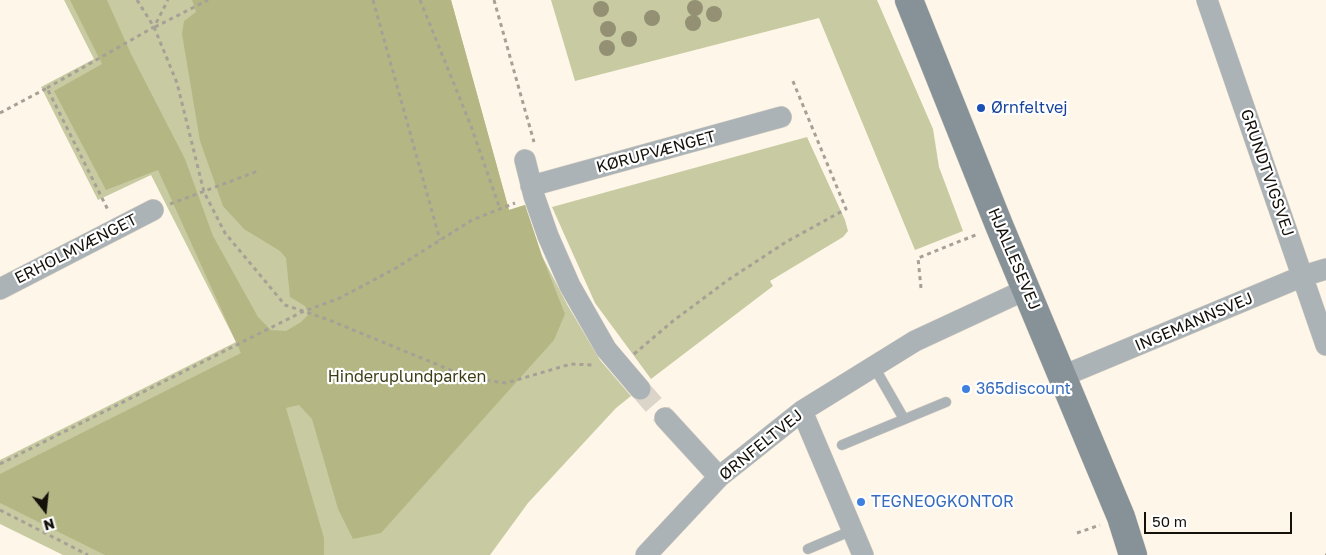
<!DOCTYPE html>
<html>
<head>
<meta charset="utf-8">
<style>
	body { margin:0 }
	#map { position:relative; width:1326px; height:555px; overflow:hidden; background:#fef6e9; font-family:"Golos Text",sans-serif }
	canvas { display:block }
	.north { position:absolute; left:20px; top:485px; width:50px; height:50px; -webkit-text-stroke:4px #fff; paint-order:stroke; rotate:164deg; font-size:14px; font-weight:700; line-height:20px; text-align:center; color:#14110b }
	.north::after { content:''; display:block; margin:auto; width:18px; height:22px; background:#14110b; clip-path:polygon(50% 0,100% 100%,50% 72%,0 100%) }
	.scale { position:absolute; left:1144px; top:512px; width:148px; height:22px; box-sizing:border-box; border:2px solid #14110b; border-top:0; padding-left:6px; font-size:15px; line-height:18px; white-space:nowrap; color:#14110b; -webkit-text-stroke:4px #fff; paint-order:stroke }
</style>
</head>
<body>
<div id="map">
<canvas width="1326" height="555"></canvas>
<div class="north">N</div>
<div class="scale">50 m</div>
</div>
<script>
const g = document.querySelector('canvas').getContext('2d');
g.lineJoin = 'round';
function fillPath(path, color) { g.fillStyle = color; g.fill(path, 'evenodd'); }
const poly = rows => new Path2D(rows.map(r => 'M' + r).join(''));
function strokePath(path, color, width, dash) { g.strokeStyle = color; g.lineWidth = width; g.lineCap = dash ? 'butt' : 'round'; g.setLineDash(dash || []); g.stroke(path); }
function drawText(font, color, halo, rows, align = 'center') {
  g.font = font + ' "Golos Text",sans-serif'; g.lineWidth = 4.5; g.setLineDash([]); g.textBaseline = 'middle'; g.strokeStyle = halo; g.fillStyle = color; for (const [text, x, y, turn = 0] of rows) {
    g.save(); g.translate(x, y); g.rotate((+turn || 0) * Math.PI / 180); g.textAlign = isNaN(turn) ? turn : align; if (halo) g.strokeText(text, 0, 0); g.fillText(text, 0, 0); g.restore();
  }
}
fillPath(poly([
	[64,0,451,0,509,210,525,205,542,256,568,306,600,360,631,396,616,408,528,503,490,555,63,555,0,524,0,460,236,342,151,175,98,200,41,87,94,59],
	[551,0,877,0,933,129,939,167,963,231,915,250,819,18,575,81],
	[807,137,845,220,848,231,843,237,770,281,773,286,651,379,595,303,552,207]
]), '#c8cba1');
fillPath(poly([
	[70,0,107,0,131,54,185,159,213,236,258,317,271,330,286,331,301,322,309,314,305,306,290,297,286,258,280,251,244,229,223,206,200,141,182,34,184,21,196,12,192,0,451,0,509,210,525,205,542,256,565,314,554,340,381,533,353,539,338,509,312,419,299,405,286,408,324,538,324,555,105,555,0,503,0,474,241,353,158,170,106,190,54,91,102,64]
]), '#b4b784');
strokePath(poly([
	[640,389,665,418]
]), '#dbd4c8', 21, [21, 11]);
const lane = poly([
	[873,365,904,419],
	[842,445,946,402],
	[808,549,853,530]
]);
const street = poly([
	[1207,0,1326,345],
	[525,160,534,196,548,236,570,286,606,349,640,389],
	[531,186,781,117],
	[0,289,153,210],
	[1063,376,1303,276,1326,269],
	[802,411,863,555],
	[665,418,719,477],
	[646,555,719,477,802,411,915,341,1027,289]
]);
const secondary = poly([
	[909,0,999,225,1121,517,1133,555]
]);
strokePath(lane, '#d9d1c5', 11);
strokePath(street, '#d9d1c5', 22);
strokePath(secondary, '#d9d1c5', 29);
strokePath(poly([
	[137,0,154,27,177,83,204,192,225,233,285,305,329,320,470,378,506,383,571,364,592,365],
	[373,0,440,240],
	[420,0,471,126,500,209],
	[494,0,534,142],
	[155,27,208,0],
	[47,88,154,27,168,0],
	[0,113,47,88,109,212],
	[170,204,258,171],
	[921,288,918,258,978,234],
	[634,354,673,321,728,280,786,242,846,209,792,79],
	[0,464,302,312,340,298,396,268,472,220,515,203],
	[0,510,88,555],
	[1077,533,1100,525],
	[1325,555,1326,555]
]), '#a6a096', 3, [4, 4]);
strokePath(lane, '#abb3b6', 10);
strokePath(street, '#abb3b6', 21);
strokePath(secondary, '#869297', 28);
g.fillStyle = '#939074';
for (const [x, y] of [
	[695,8],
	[601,9],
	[714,14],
	[652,18],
	[693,23],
	[608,29],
	[629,39],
	[607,48]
]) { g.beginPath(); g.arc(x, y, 8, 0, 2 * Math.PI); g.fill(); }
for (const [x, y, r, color] of [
	[981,108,5,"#1a4fb4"],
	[966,389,5,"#3f7fe0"],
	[861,502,5,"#3f7fe0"]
]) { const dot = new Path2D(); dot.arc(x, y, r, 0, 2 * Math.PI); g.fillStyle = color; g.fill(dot); strokePath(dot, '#fff', 2); }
drawText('16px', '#164399', '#fff', [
	["Ørnfeltvej",991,108]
], 'left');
drawText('16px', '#14110b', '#fff', [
	["KØRUPVÆNGET",656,152,-15],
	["GRUNDTVIGSVEJ",1267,173,71],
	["ERHOLMVÆNGET",76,249,-27],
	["HJALLESEVEJ",1014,259,67],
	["INGEMANNSVEJ",1194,322,-23],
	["ØRNFELTVEJ",761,445,-39]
]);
drawText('16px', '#3c3d15', '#fff', [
	["Hinderuplundparken",407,377]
]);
drawText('16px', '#366cbe', '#fff', [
	["365discount",976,389],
	["TEGNEOGKONTOR",871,502]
], 'left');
</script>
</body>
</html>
